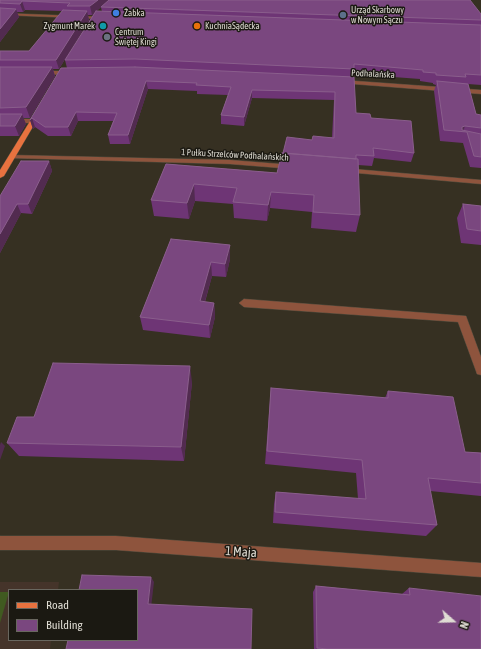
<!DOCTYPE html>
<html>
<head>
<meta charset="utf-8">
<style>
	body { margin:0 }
	#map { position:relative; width:481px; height:649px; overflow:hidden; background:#363022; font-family:"Asap Condensed",sans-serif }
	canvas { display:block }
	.legend { position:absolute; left:8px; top:589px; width:130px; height:52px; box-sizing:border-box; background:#1b1912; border:1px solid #69675f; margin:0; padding:5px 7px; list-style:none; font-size:12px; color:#dfdcd3 }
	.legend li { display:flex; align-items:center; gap:8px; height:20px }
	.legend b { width:20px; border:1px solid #69675f }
	.north { position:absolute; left:433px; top:601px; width:40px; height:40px; -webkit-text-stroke:3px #1b1912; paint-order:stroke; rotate:110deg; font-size:11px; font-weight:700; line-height:16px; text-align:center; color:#dfdcd3 }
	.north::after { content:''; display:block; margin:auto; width:14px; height:18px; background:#dfdcd3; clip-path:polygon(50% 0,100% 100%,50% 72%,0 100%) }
</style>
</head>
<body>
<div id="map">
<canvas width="481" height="649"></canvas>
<ul class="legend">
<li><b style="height:5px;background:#e8723f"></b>Road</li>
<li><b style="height:11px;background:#7a477f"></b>Building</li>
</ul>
<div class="north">N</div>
</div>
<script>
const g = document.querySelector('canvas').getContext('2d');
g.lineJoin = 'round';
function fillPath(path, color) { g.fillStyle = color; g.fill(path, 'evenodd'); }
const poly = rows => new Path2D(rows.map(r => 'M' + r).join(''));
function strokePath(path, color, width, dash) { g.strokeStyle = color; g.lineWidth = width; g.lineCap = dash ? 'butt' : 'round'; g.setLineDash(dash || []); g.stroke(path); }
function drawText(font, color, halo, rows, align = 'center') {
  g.font = font + ' "Asap Condensed",sans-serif'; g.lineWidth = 3; g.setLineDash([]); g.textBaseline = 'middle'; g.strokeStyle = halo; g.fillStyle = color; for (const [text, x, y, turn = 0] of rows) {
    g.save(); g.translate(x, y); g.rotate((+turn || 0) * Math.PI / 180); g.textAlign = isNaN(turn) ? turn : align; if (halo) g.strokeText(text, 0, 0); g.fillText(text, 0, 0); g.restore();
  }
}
fillPath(poly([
	[0,582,59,582,58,590,9,590,9,640,51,640,50,649,0,649]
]), '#45342a');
fillPath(poly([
	[0,592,9,592,0,623]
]), '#405a20');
const minor = poly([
	[0,13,105,17,107,18,105,19,0,15,0,13],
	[72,71,75,73,74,74,40,75,37,73,40,71,72,71],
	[342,80,481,90,481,94,340,83,339,82,342,80],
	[0,119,32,119,35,121,32,123,0,123,0,119],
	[11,155,230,160,293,165,297,167,293,169,230,164,9,158,8,157,11,155],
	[342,168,481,180,481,184,345,172,342,172,342,168],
	[244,299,466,316,481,357,481,375,477,374,476,371,458,322,244,307,239,303,244,299],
	[0,536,116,536,481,563,481,577,116,550,0,550,0,536]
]);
const major = poly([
	[38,111,41,113,4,176,0,178,0,170,35,113,38,111]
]);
strokePath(minor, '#514c3e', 1);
strokePath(major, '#514c3e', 1);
fillPath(minor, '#8e543d');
fillPath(major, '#e8723f');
fillPath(poly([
	[0,0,481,14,481,85,468,84,476,114,481,115,481,168,470,167,463,143,440,141,434,91,436,85,433,84,433,83,420,81,420,79,353,74,353,77,356,113,371,118,414,153,411,162,374,158,372,166,358,165,360,215,356,232,311,228,312,212,270,208,267,221,234,218,233,204,195,201,189,219,154,216,151,200,166,164,277,173,283,153,312,140,332,137,334,100,252,98,244,126,221,124,221,115,228,95,197,94,197,91,148,89,130,144,110,144,108,135,113,121,78,121,71,136,48,136,35,127,33,129,30,120,67,68,65,60,95,12,92,15,88,15,89,20,59,69,53,69,55,76,30,118,23,118,26,124,19,136,0,136,0,51,29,51,63,11,25,10,23,12,17,12,19,17,0,42],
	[101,7,102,12,96,11],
	[49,161,52,171,32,214,21,213,0,253,0,196],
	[463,204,481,206,481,245,461,243,457,218],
	[171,239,230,259,226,277,212,276,205,302,214,303,215,317,210,338,143,330,140,317],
	[192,382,184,461,19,456,7,443,34,417],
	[271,388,385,398,388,391,465,452,481,453,481,496,430,491,437,525,426,536,273,523,274,504,276,492,358,499,356,473,265,464],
	[316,586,402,594,409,588,481,649,314,649,313,592]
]), '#6e3575');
fillPath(poly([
	[98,0,110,0,92,15,90,6],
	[22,1,25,10,23,12,20,4],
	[16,9,19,17,0,42,0,29],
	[87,11,89,20,59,69,56,60],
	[52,67,55,76,30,118,26,107],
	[146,81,148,89,130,144,128,135],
	[252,90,252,98,244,126,244,117],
	[76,112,78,121,71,136,68,127],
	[22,114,26,124,19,136,15,126],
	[32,118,35,127,33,129,30,120],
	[465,126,463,132,461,132,462,127],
	[49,161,52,171,32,214,28,204],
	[194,184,195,201,189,219,187,203],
	[271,192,270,208,267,221,268,205],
	[17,204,21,213,0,253,0,234],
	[230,245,230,259,226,277,225,264],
	[211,262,212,276,201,315,200,301],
	[214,303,215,317,210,338,209,325],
	[190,366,192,382,184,461,181,447],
	[1,442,5,446,0,460,0,445],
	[151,577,154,582,151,608,148,604]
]), '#522b50');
const building = poly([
	[0,0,98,0,90,6,67,6,70,3,22,1,20,4,0,3,0,0],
	[109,0,470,0,481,14,481,20,101,7,109,0],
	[0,8,16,9,0,29,0,8],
	[63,10,87,11,56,60,0,60,0,51,29,51,63,10],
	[96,11,481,25,481,75,465,74,466,77,436,75,436,73,423,72,423,70,354,64,354,69,135,59,65,60,96,11],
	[0,67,52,67,26,107,0,108,0,67],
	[135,67,354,77,356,113,370,114,371,118,411,121,414,153,373,148,374,156,356,155,356,159,283,153,287,137,312,140,313,136,334,138,335,92,252,90,244,117,221,115,231,87,196,85,197,83,146,81,128,135,108,135,117,113,76,112,68,127,45,127,32,118,30,120,61,68,135,67],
	[437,81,468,84,476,114,481,115,481,128,465,126,462,127,462,130,481,134,481,157,474,156,467,132,444,130,437,81],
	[0,114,22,114,15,126,0,126,0,114],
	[282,153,358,159,360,215,313,212,314,195,271,192,268,205,233,202,237,188,194,184,187,203,151,200,166,164,277,173,282,153],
	[21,161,49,161,28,204,17,204,0,234,0,196,21,161],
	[463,204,481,206,481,231,467,229,463,204],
	[171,239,230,245,225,264,211,262,200,301,214,303,209,325,140,317,171,239],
	[53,363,190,366,181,447,7,443,17,417,34,417,53,363],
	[271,388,388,398,388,391,453,397,465,452,481,453,481,483,428,478,437,525,275,512,276,492,366,499,362,460,267,451,271,388],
	[82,575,151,577,148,604,252,609,251,649,66,649,68,640,137,640,137,590,79,590,82,575],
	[316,586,410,595,409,588,481,596,481,649,328,649,317,648,316,586]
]);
fillPath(building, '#7a477f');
strokePath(building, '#8a5e8c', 1);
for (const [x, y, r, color] of [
	[116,13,4,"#3f7fe0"],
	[343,15,4,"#5c6f8a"],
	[103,26,4,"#0f9aa8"],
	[197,26,4,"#e8710a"],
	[107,37,4,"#6b7280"]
]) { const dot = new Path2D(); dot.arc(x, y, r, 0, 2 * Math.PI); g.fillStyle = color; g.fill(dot); strokePath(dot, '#1b1912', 1.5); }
drawText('9px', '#dfdcd3', '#1b1912', [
	["Urząd Skarbowy",351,10],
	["w Nowym Sączu",351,20],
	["Żabka",124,13],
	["Zygmunt Marek",95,26,"right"],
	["KuchniaSądecka",205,26],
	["Centrum",115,32],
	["Świętej Kingi",115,42]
], 'left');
drawText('9px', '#dfdcd3', '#1b1912', [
	["Podhalańska",373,74,3],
	["1 Pułku Strzelców Podhalańskich",235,155,3]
]);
drawText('13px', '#dfdcd3', '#1b1912', [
	["1 Maja",241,552,4]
]);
</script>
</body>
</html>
